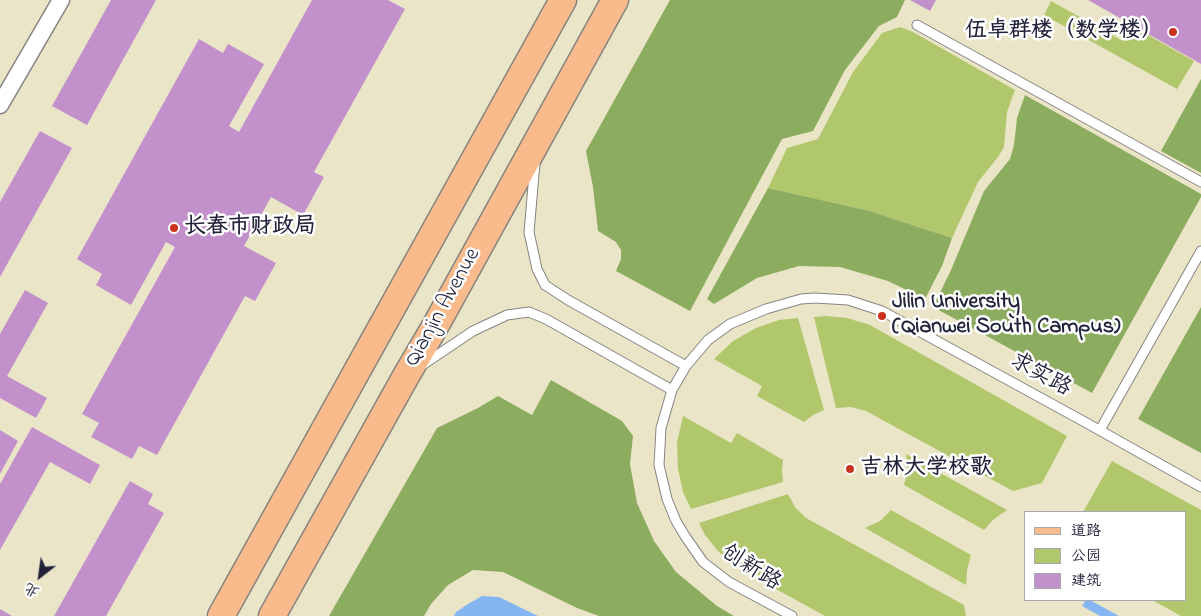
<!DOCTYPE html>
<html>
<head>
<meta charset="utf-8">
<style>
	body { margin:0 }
	#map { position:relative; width:1201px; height:616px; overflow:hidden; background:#ebe5c8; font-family:"Indie Flower","LXGW WenKai TC",sans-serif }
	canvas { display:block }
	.legend { position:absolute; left:1024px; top:511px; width:162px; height:90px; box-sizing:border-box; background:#fff; border:1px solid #a7a7b1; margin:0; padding:6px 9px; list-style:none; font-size:15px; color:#22223b }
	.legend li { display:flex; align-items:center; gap:10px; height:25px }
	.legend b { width:25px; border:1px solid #a7a7b1 }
	.north { position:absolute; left:15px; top:551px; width:50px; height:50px; -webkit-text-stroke:4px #fff; paint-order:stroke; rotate:210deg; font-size:14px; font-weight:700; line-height:20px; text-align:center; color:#22223b }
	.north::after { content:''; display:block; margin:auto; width:18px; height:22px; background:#22223b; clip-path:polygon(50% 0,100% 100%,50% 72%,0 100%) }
</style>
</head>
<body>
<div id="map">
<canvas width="1201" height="616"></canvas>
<ul class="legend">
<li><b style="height:6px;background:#fabb8c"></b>道路</li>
<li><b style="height:14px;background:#b1c76c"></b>公园</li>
<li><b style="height:14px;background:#c291cc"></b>建筑</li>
</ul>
<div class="north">北</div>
</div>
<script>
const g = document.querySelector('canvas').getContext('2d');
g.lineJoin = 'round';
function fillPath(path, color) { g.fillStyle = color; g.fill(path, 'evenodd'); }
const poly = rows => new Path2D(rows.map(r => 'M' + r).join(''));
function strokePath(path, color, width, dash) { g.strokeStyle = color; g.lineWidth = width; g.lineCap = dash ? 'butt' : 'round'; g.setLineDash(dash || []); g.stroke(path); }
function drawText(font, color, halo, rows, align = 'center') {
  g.font = font + ' "Indie Flower","LXGW WenKai TC",sans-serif'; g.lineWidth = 5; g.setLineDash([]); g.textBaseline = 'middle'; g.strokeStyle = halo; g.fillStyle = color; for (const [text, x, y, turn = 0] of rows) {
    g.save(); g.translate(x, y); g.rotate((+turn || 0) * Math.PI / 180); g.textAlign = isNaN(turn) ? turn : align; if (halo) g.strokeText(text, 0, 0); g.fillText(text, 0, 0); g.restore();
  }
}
fillPath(poly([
	[1051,1,1123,41,1132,26,1194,61,1177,89,1044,15],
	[900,27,913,32,1015,90,1007,112,1004,147,998,157,978,182,952,238,870,211,768,188,787,148,818,139,853,72,882,33],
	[826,316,847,318,870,325,1067,436,1042,483,1013,491,866,411,851,407,836,408,814,317],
	[798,318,824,410,813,415,804,422,757,396,762,386,714,359,733,341,756,328,779,320],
	[683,416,731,443,737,433,783,460,782,471,783,482,691,509,683,492,678,469,677,442],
	[906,454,1007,510,994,519,984,530,904,485,908,470],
	[1112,461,1201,510,1201,616,1181,616,1152,600,1185,600,1185,512,1083,512],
	[788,494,795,507,806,518,964,605,966,616,825,616,736,567,718,551,705,535,699,523],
	[891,510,971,555,967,570,966,585,865,528,880,521]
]), '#b1c76c');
fillPath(poly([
	[670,0,905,0,897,17,879,26,845,70,813,131,782,139,690,311,616,271,621,259,621,250,616,242,598,231,593,187,586,151],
	[1201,79,1201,173,1161,151],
	[1025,95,1201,194,1201,197,1092,393,933,307,951,270,984,191,1010,159,1014,145,1017,118],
	[768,188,870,211,952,238,942,266,925,299,888,281,840,267,799,266,757,278,714,304,707,299],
	[1201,307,1201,453,1138,419],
	[551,380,622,421,633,436,630,464,637,503,654,541,676,572,717,606,734,616,599,616,577,608,503,572,473,570,448,585,431,604,424,616,329,616,437,428,478,408,498,396,532,415]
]), '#8cac60');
fillPath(poly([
	[482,596,499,597,538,616,454,616,456,612,468,604],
	[1086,600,1090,600,1119,616,1100,616,1082,606]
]), '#86b6f2');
fillPath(poly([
	[111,0,156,0,87,125,52,106],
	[312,0,388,0,405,9,314,172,324,177,303,215,271,197,244,246,276,263,255,301,245,296,157,455,139,446,132,459,91,437,99,423,82,414,175,247,166,242,131,305,96,285,102,274,77,259,199,39,223,53,228,44,264,64,229,126,239,132],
	[910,0,936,0,930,11],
	[1088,0,1201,0,1201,64],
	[40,131,72,148,0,277,0,202],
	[25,290,48,303,7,376,47,398,36,418,0,398,0,334],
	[32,427,100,465,90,484,50,462,0,550,0,484],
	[0,430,18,441,0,474],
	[130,481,153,494,148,504,164,513,106,616,54,616],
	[0,609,12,616,0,616]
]), '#c291cc');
const service = poly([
	[917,25,1201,182],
	[535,163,529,232,537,269,545,285,568,300,686,366],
	[421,366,473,331,507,315,529,312,546,319,672,390],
	[1100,430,1201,251],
	[792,616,729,582,703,562,685,536,676,521,667,499,659,465,661,428,672,390,686,366,708,340,730,324,766,309,801,299,815,298,848,300,882,311,1083,421,1201,487]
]);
const minor = poly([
	[0,105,61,0]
]);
const primary = poly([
	[221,616,563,0],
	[272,616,406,376,437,323,615,0]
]);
strokePath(service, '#868482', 11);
strokePath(minor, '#868482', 19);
strokePath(primary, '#868482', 29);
strokePath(service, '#fff', 9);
strokePath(minor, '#fff', 16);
strokePath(primary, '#fabb8c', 26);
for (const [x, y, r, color] of [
	[1173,32,5,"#c8321e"],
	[174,228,5,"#c8321e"],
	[882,316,5,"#c8321e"],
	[850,469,5,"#c8321e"]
]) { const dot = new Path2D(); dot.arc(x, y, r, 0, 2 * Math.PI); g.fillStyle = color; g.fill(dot); strokePath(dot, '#fff', 2); }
drawText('bold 22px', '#22223b', '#fff', [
	["伍卓群楼（数学楼）",1163,32,"right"],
	["长春市财政局",184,228],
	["Jilin University",892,303],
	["(Qianwei South Campus)",892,328],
	["吉林大学校歌",860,469]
], 'left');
drawText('22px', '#22223b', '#fff', [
	["Qianjin Avenue",444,308,-61],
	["求实路",1040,376,29],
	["创新路",750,569,32]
]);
</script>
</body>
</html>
